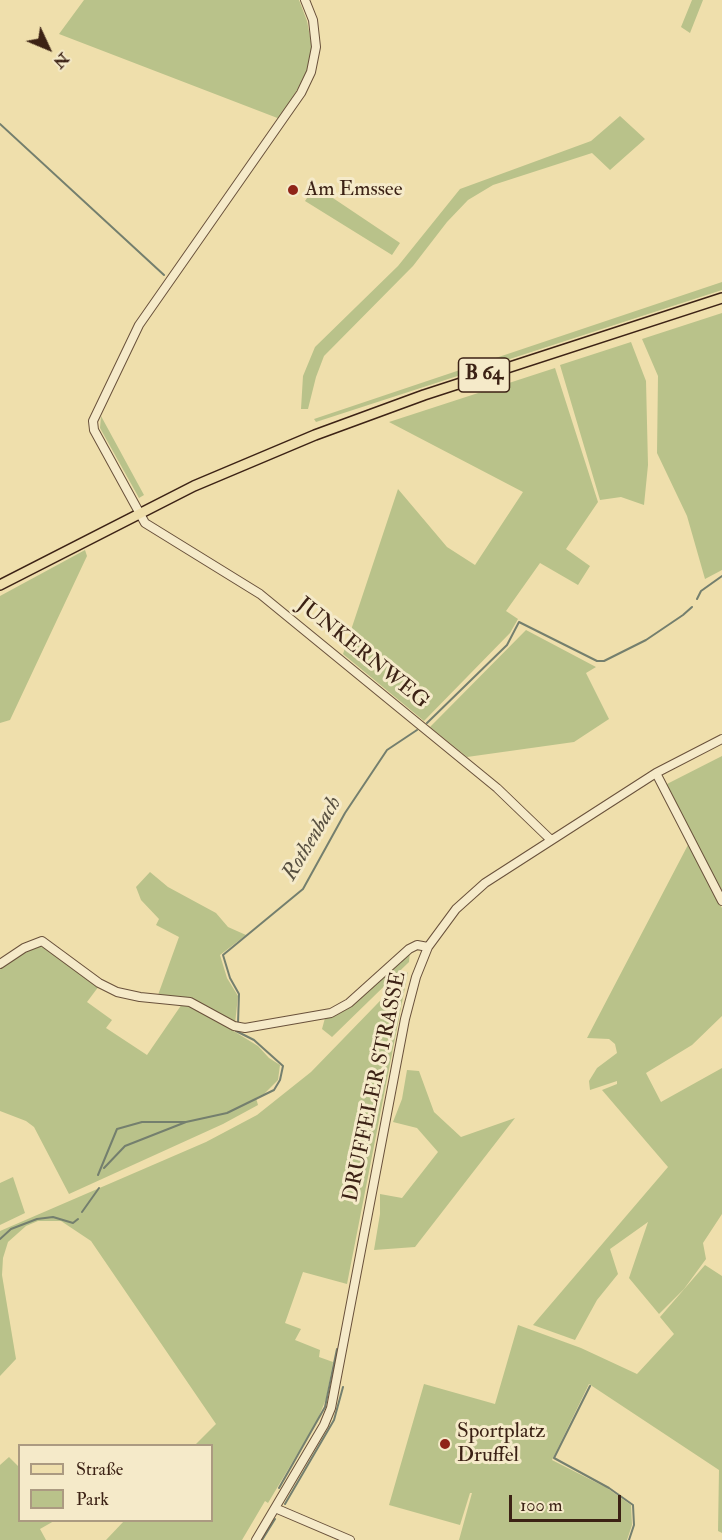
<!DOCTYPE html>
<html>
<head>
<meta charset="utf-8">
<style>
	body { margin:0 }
	#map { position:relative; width:722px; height:1540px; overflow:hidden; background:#efdfac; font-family:"IM FELL Double Pica",serif }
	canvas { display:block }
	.legend { position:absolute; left:18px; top:1444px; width:195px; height:78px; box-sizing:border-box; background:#f5eac9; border:2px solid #ab9a81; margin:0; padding:8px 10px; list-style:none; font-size:18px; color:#3c2215 }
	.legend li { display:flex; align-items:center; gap:12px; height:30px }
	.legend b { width:30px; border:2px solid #ab9a81 }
	.north { position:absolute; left:18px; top:18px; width:60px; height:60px; -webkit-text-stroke:4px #f5eac9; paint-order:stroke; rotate:134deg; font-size:16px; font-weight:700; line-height:24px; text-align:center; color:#3c2215 }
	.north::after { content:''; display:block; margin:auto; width:21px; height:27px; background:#3c2215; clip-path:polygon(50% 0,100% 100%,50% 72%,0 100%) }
	.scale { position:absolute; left:509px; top:1495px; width:112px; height:27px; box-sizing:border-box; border:3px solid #3c2215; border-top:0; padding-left:8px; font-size:18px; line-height:21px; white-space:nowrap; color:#3c2215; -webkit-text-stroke:4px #f5eac9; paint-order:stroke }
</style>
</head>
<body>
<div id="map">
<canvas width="722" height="1540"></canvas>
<ul class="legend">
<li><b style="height:8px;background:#efdfac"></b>Straße</li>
<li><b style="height:16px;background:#b9c28a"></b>Park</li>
</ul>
<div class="north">N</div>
<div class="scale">100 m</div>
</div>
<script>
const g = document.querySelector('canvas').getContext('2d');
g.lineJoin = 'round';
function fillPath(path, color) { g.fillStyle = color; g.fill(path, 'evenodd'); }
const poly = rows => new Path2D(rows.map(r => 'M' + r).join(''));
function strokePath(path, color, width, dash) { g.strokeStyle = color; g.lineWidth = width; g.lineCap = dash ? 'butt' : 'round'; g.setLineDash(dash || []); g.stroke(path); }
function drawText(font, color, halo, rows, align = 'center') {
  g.font = font + ' "IM FELL Double Pica",serif'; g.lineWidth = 6; g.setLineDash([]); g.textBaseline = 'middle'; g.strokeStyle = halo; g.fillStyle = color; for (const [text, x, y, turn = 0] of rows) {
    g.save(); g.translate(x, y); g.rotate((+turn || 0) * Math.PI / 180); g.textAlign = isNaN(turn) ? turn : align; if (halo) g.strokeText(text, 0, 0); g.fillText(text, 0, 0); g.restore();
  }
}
fillPath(poly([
	[84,0,299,0,307,21,312,47,308,71,280,119,59,34],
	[692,0,703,0,690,33,681,27],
	[620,116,645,139,610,170,592,153,493,185,468,200,447,222,413,266,324,356,316,377,308,409,301,409,303,376,315,347,398,266,460,189,591,141],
	[315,186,400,243,392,255,305,201],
	[722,282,722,290,316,422,314,419],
	[722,313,722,570,705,579,687,516,657,453,658,376,642,339],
	[631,342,646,381,648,465,644,505,621,497,600,500,560,365],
	[555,368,598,502,566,549,590,566,578,585,540,563,506,611,518,619,510,633,424,721,343,654,398,489,447,547,475,565,523,492,389,422],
	[101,416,144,495,139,498,100,428],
	[85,550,87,556,10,720,0,723,0,596],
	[526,630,596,667,586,673,609,719,574,742,467,757,430,727],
	[722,756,722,896,665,785],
	[689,843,722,908,722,1016,692,1045,646,1073,661,1102,722,1068,722,1214,703,1243,706,1259,684,1289,659,1314,629,1278,648,1222,610,1249,618,1274,597,1300,575,1340,533,1325,668,1167,602,1090,617,1084,617,1081,590,1090,589,1081,597,1068,617,1053,615,1044,609,1039,587,1038],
	[150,872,168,887,216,913,228,927,246,935,220,955,227,978,238,996,235,1024,205,1006,158,995,179,937,156,925,159,919,141,900,136,887],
	[41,946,99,986,87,1002,112,1020,106,1028,147,1055,182,1004,191,1005,258,1046,269,1058,280,1065,278,1080,264,1094,256,1098,258,1105,223,1124,69,1194,34,1127,26,1121,0,1111,0,968,25,951],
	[410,951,409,962,332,1037,322,1029,325,1018],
	[408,972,347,1284,303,1272,285,1323,301,1329,295,1340,320,1350,319,1357,333,1362,326,1399,317,1421,268,1503,265,1501,242,1540,106,1540,124,1521,212,1520,212,1446,195,1445,216,1424,91,1241,61,1221,38,1221,26,1226,8,1242,3,1258,2,1275,16,1359,0,1376,0,1231,206,1142,257,1115,311,1072],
	[407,1070,419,1071,434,1112,461,1137,515,1118,415,1247,374,1250,380,1214,380,1194,402,1198,438,1152,417,1128,393,1122,402,1099],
	[13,1177,25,1213,0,1225,0,1183],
	[705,1265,722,1276,722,1533,718,1531,719,1470,589,1384,552,1460,607,1488,631,1505,632,1525,627,1540,459,1540,472,1493,470,1493,460,1525,389,1505,424,1384,495,1404,518,1325,581,1348,637,1374,674,1334,660,1317],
	[9,1457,19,1467,20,1520,54,1521,40,1529,46,1540,0,1540,0,1465]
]), '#b9c28a');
strokePath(poly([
	[0,124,164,275],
	[697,599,701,591,722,576],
	[427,723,507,645,519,622,597,661,604,661,646,640,683,615,692,607],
	[238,1023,239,994,230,978,223,955,303,889,345,813,387,750,417,730],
	[104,1168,125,1146,186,1122],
	[98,1175,117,1129,142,1122,186,1122,227,1113,274,1090,280,1080,283,1066,254,1040,236,1031],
	[82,1212,99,1188],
	[0,1239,11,1229,37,1219,53,1217,73,1223,78,1219],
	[590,1386,554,1458,609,1488,633,1505,634,1525,629,1540],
	[279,1488,325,1407,337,1349],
	[285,1504,334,1420,343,1387],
	[262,1540,275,1519]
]), '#747f6e', 2);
const minor = poly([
	[305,0,313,20,316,47,311,72,301,93,139,325,93,421,94,430,145,523,260,594,497,788,550,839],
	[656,773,722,901],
	[0,964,24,948,42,941,99,983,117,992,140,997,190,1002,234,1026,245,1028,331,1013,349,1003,409,949,417,945,428,947],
	[275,1508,350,1540],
	[256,1540,324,1425,331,1408,405,1019,416,977,428,947,456,909,485,883,656,773,722,739]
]);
const major = poly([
	[0,585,194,486,315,435,424,395,722,298]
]);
strokePath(minor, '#69513b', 10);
strokePath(major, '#3c2215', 12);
strokePath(minor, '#f5eac9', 8);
strokePath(major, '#efdfac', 9);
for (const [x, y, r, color] of [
	[293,190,6,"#8f2418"],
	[445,1444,6,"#8f2418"]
]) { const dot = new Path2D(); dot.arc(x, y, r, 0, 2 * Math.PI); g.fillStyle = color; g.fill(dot); strokePath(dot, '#f5eac9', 2); }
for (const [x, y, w] of [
	[484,375,51]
]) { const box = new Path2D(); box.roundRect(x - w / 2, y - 17, w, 34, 4.5); g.fillStyle = '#f5eac9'; g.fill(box); strokePath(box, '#3c2215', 1.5); }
drawText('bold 20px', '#3c2215', null, [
	["B 64",484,375]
]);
drawText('21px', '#3c2215', '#f5eac9', [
	["Am Emssee",305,190],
	["Sportplatz",457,1432],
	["Druffel",457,1456]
], 'left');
drawText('21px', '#3c2215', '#f5eac9', [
	["JUNKERNWEG",362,654,39],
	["DRUFFELER STRASSE",376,1087,-78]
]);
drawText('italic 22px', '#585041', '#f5eac9', [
	["Rothenbach",313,839,-59]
]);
</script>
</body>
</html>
